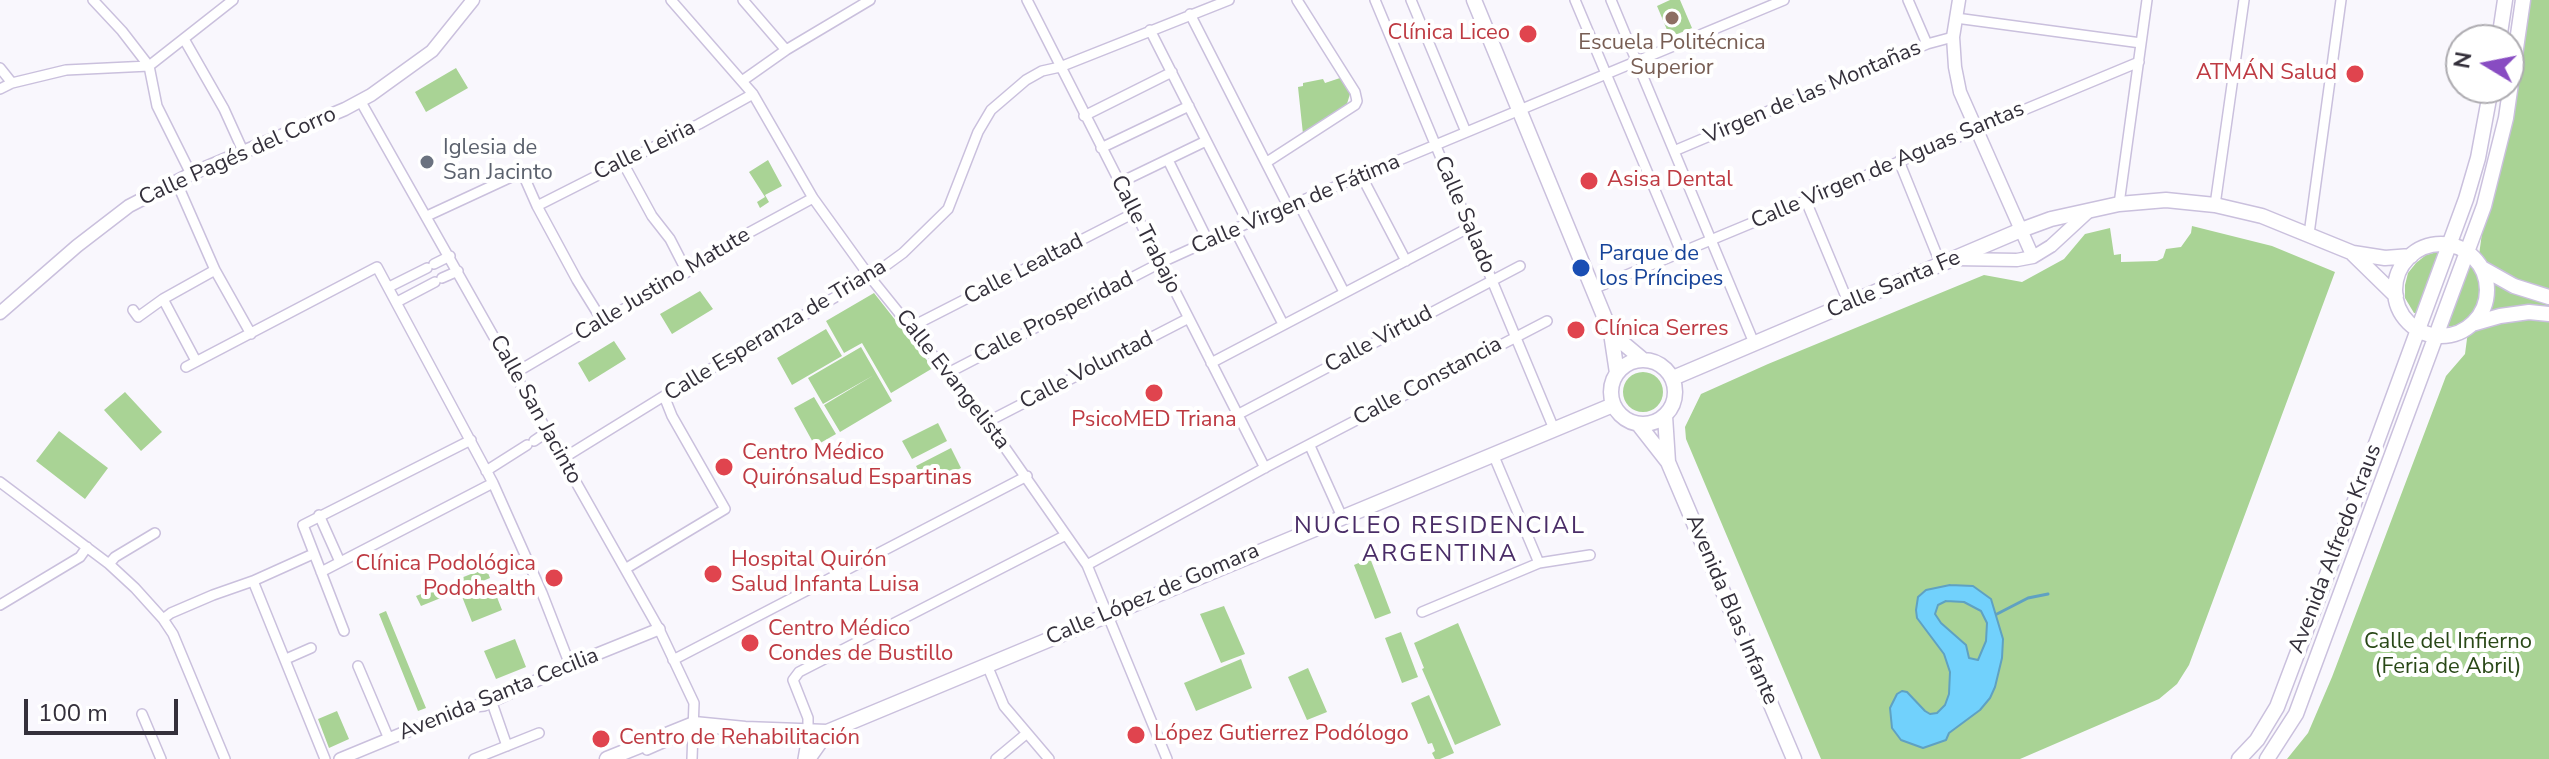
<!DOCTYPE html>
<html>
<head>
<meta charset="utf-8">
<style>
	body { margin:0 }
	#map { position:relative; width:2549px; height:759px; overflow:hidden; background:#f9f7fd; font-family:"Nunito Sans",sans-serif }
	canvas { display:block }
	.north { position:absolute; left:2445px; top:24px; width:80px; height:80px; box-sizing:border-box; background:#fff; border:2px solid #aeacb1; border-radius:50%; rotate:280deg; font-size:22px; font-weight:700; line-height:32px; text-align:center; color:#34303b }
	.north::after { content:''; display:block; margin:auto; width:28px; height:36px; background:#884cc2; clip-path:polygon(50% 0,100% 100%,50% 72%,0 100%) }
	.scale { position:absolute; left:24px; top:699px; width:154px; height:36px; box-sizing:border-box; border:4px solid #34303b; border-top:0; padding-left:10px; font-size:24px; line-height:28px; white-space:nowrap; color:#34303b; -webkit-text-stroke:6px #fff; paint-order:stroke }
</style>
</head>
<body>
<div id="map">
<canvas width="2549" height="759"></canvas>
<div class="north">N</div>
<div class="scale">100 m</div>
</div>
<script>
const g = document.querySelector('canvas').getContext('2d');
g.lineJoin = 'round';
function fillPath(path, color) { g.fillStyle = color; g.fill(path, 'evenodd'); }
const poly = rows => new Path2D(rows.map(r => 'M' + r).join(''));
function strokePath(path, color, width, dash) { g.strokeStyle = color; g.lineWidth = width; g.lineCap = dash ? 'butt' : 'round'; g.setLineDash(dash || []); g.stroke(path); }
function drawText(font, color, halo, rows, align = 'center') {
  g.font = font + ' "Nunito Sans",sans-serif'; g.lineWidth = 8; g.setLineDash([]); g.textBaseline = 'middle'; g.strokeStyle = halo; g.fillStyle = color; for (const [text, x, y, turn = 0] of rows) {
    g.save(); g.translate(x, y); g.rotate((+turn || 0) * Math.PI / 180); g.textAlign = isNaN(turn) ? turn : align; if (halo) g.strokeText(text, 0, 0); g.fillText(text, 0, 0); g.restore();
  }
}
fillPath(poly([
	[1670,0,1680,0,1692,28,1670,37,1657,6],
	[2530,0,2549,0,2549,759,2287,759,2308,733,2332,677,2446,376,2465,354,2470,316,2458,325,2447,327,2471,263,2477,270,2482,233,2517,86],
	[456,68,468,88,426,112,415,92],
	[1340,78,1350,94,1346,107,1303,134,1298,87,1303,86,1303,83,1323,79,1325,83],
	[768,160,782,186,765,195,769,202,760,208,757,202,765,197,749,172],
	[2192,226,2272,246,2335,272,2189,665,2177,684,2159,699,2020,759,1821,759,1686,439,1685,427,1701,394,1768,364,1984,275,2022,282,2064,259,2085,234,2110,228,2114,255,2121,254,2121,262,2157,261,2163,258,2166,249,2181,247,2191,233],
	[2437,252,2438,253,2416,313,2414,313,2405,298,2405,285,2408,273,2416,263,2426,255],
	[700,291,713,309,672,334,660,314],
	[874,293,933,368,891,393,862,343,844,353,826,321],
	[826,329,842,356,792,385,777,358],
	[614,341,626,359,589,382,578,363],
	[861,347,892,401,840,432,824,405,874,375,823,404,808,378],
	'1623 392a20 20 0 1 1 40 0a20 20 0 1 1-40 0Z',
	[125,392,162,432,141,451,104,410],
	[814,397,836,434,815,446,794,408],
	[938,423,947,441,912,459,902,441],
	[59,431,108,468,85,499,36,461],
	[951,448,961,468,926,486,916,466],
	[1370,558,1391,613,1375,619,1354,565],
	[486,568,490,578,421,606,416,596],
	[491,582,502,610,472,622,461,594],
	[1224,606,1245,654,1221,663,1200,614],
	[386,611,426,708,418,711,379,614],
	[1458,623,1501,725,1455,745,1422,669,1424,668,1414,643],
	[1401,632,1418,677,1402,683,1385,638],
	[515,639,526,667,496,679,484,651],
	[1241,659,1252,688,1196,711,1184,683],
	[1308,668,1327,712,1307,720,1288,677],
	[1429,695,1454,753,1440,759,1435,759,1432,753,1435,751,1432,743,1428,744,1411,703],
	[337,711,349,739,329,748,318,719]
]), '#a9d395');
const water = poly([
	[1950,585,1973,586,1991,599,2003,639,2002,658,1995,687,1990,698,1980,710,1949,733,1946,740,1923,748,1901,740,1892,728,1890,708,1897,694,1902,691,1907,692,1925,711,1930,714,1937,713,1945,705,1949,694,1950,672,1944,654,1917,618,1916,610,1918,597,1926,590,1950,585],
	[1946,601,1964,602,1981,611,1987,623,1986,641,1978,660,1969,658,1966,645,1941,623,1935,614,1938,605,1946,601]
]);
fillPath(water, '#71d1fc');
strokePath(water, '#5fa1c2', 2);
strokePath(poly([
	[1997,614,2028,598,2048,594]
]), '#5fa1c2', 3);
const minor = poly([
	[93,0,122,31,149,66,157,106,191,174],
	[671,0,753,94,813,198,870,277,987,422,1087,565,1167,759],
	[743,0,786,50],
	[1027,0,1265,468],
	[1375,0,1554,429],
	[1411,0,1466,132],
	[1575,0,1681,252],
	[1611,0,1754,343],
	[1908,0,1927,44],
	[1190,14,1288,206],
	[1956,18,2141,43],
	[1150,30,1248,223],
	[184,39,224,109,243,151],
	[0,68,12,83],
	[742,81,786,50,870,0],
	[0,89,12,83,66,70,149,66,233,0],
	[361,102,659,629,694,703,692,759],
	[1084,116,1172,72],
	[1101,148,1189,106],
	[1674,151,1927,44,1953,37],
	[1168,160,1208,241],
	[622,161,652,216,670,239,687,272],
	[1899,161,1941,265],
	[1267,162,1355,105,1357,101,1355,92,1297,0],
	[1362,177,1406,261],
	[176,181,215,270,251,334],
	[1119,183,1206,141],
	[1806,201,1849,304],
	[1298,202,1344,292],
	[2119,204,2147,0],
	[2215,205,2244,0],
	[537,206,699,124,753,94],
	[427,216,522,172,537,206,577,280,603,322],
	[1235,230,1283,324],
	[2309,234,2341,0],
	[434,264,450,256],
	[442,278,458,271],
	[389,287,427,268],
	[1593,289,2139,62],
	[163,299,196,361],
	[397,302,435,282],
	[133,310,138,317,163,299,215,270],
	[911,327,1136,212],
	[1211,363,1470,227],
	[186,367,377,267,493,483,542,593,570,665],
	[515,373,687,272,741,237,813,198],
	[948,373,1160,263,1248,223,1784,0],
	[1237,415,1520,266],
	[987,422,1187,319],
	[534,441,547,432],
	[1310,446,1342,517],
	[1493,454,1539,563],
	[562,459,664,396,870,277,903,253,948,209,978,132,991,110,1026,80,1042,71,1060,67,1229,0],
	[486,471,527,445],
	[0,482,109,564,135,588,163,619,173,634,225,759],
	[319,515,340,562],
	[109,564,115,557,155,533],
	[1087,565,1268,466,1547,321],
	[625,569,725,509,672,416,664,396],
	[321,572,493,483],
	[253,581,325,759],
	[0,605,80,557,87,547],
	[1422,612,1539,563,1590,555],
	[163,619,171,613,213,595,253,581,313,554],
	[344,631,303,525,471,440],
	[286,659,311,648],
	[673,660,1027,476],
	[987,665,1004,706,1049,759],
	[358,666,389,739],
	[491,700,507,746],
	[142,714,161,759],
	[647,750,688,732],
	[474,759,539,733],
	[803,759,808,730,808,718,793,680,799,672,1066,535],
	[996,759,1026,734]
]);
const tertiary = poly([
	[340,759,466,707,484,705,570,665,659,629]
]);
const secondary = poly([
	[1959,0,1953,37,1955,67,1960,92,2033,257],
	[1955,259,2017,260,2033,257,2051,246,2090,210],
	[0,313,77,246,129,206,191,174,345,109,371,95,432,51,473,0]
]);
const primary = poly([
	[1474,0,1611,333,1617,373],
	[2499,40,2505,0],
	'2395 290a46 46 0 1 1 92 0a46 46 0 1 1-92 0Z',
	[2353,254,2396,296],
	[2482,268,2514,286,2549,297],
	[2472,324,2500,316,2529,312,2549,314],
	[1611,333,1642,359],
	'1611 392a32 32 0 1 1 64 0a32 32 0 1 1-64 0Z',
	[1673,378,2021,230,2051,219,2119,204,2166,200,2215,205,2262,216,2353,253,2385,258,2411,256],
	[1665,416,1668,462],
	[1639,425,1668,462,1794,759],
	[607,759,694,724,745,729,827,732,1613,405],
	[808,759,827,732],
	[2239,759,2257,740,2277,707,2362,482,2466,199,2478,158,2491,88],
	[2267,759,2296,714,2484,206,2506,118,2523,0]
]);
strokePath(minor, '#cac0dd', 12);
strokePath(tertiary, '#cac0dd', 14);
strokePath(secondary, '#cac0dd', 15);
strokePath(primary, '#cac0dd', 17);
strokePath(minor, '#fff', 9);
strokePath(tertiary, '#fff', 11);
strokePath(secondary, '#fff', 12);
strokePath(primary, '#fff', 14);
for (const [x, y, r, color] of [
	[1672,18,8,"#8d6e63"],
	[1528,34,10,"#e0444e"],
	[2355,74,10,"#e0444e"],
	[427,162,8,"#6b7280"],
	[1589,181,10,"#e0444e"],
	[1581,268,10,"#1a4fb4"],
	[1576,330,10,"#e0444e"],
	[1154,393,10,"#e0444e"],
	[724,467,10,"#e0444e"],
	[713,574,10,"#e0444e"],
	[554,578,10,"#e0444e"],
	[750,643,10,"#e0444e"],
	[1136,735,10,"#e0444e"],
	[601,739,10,"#e0444e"]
]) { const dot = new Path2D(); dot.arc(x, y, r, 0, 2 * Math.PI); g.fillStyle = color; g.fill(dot); strokePath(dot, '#fff', 3); }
drawText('22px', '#be3a42', '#fff', [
	["Clínica Liceo",1510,34,"right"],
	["ATMÁN Salud",2337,74,"right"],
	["Asisa Dental",1607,181],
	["Clínica Serres",1594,330],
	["PsicoMED Triana",1154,421,"center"],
	["Centro Médico",742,454],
	["Quirónsalud Espartinas",742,479],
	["Hospital Quirón",731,561],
	["Salud Infanta Luisa",731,586],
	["Clínica Podológica",536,565,"right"],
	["Podohealth",536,590,"right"],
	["Centro Médico",768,630],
	["Condes de Bustillo",768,655],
	["López Gutierrez Podólogo",1154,735],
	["Centro de Rehabilitación",619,739]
], 'left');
drawText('22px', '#785e54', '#fff', [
	["Escuela Politécnica",1672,44],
	["Superior",1672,69]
]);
drawText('22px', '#34303b', '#fff', [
	["Virgen de las Montañas",1813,93,-23],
	["Calle Leiria",645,151,-26],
	["Calle Pagés del Corro",238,157,-24],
	["Calle Virgen de Aguas Santas",1888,166,-23],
	["Calle Virgen de Fátima",1296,205,-23],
	["Calle Salado",1464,215,67],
	["Calle Trabajo",1145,235,63],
	["Calle Lealtad",1024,270,-27],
	["Calle Justino Matute",663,285,-31],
	["Calle Santa Fe",1894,285,-23],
	["Calle Prosperidad",1054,318,-27],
	["Calle Esperanza de Triana",776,331,-31],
	["Calle Virtud",1379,340,-28],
	["Calle Voluntad",1087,371,-27],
	["Calle Evangelista",952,380,52],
	["Calle Constancia",1428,382,-28],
	["Calle San Jacinto",535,410,61],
	["Avenida Alfredo Kraus",2336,549,-69],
	["Calle López de Gomara",1153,595,-23],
	["Avenida Blas Infante",1731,610,67],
	["Avenida Santa Cecilia",499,695,-22]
]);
drawText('22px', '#5b616d', '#fff', [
	["Iglesia de",443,149],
	["San Jacinto",443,174]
], 'left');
drawText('22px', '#164399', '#fff', [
	["Parque de",1599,255],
	["los Príncipes",1599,280]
], 'left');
drawText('22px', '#294817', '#fff', [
	["Calle del Infierno",2448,643],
	["(Feria de Abril)",2448,668]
]);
g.letterSpacing = '2px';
drawText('24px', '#4a2d67', '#fff', [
	["NUCLEO RESIDENCIAL",1440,527],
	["ARGENTINA",1440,555]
]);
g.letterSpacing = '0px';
</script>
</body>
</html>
